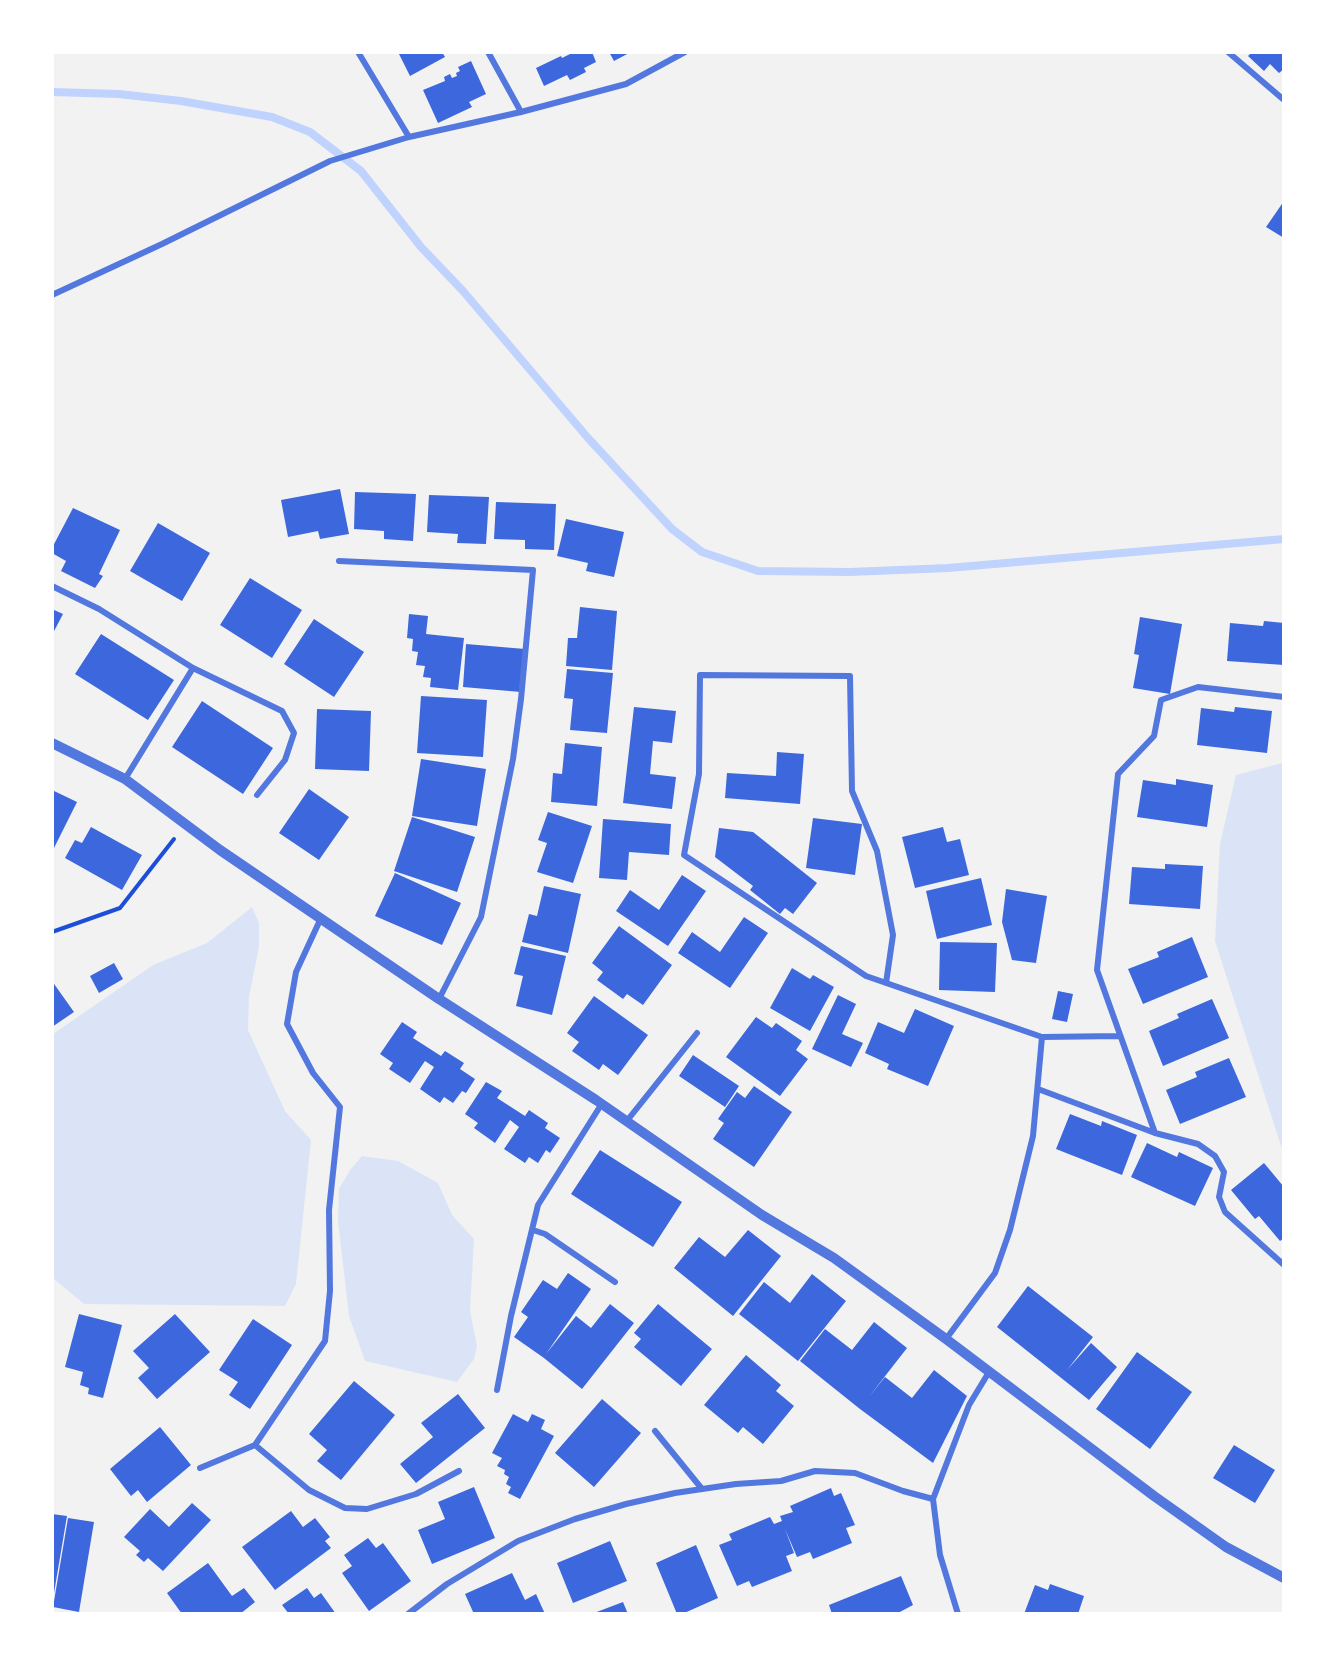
<!DOCTYPE html>
<html>
<head>
<meta charset="utf-8">
<style>
	body { margin:0 }
	#map { position:relative; width:1336px; height:1666px; overflow:hidden; background:#f2f2f2; font-family:Montserrat,sans-serif }
	canvas { display:block }
	.frame { position:absolute; inset:0; border:54px solid #fff; pointer-events:none }
</style>
</head>
<body>
<div id="map">
<canvas width="1336" height="1666"></canvas>
<div class="frame"></div>
</div>
<script>
const g = document.querySelector('canvas').getContext('2d');
g.lineJoin = 'round';
function fillPath(path, color) { g.fillStyle = color; g.fill(path, 'evenodd'); }
const poly = rows => new Path2D(rows.map(r => 'M' + r).join(''));
function strokePath(path, color, width, dash) { g.strokeStyle = color; g.lineWidth = width; g.lineCap = dash ? 'butt' : 'round'; g.setLineDash(dash || []); g.stroke(path); }
fillPath(poly([
	[1283,754,1283,1152,1215,941,1220,844,1236,775,1282,763],
	[252,907,259,923,259,947,249,997,248,1030,285,1111,311,1140,296,1284,285,1306,84,1304,53,1278,53,1034,153,965,207,943],
	[362,1156,398,1161,438,1183,452,1215,474,1239,470,1311,477,1346,474,1359,457,1382,365,1361,349,1316,338,1221,339,1189,350,1170]
]), '#dbe4f7');
strokePath(poly([
	[52,92,119,94,181,101,272,117,310,132,361,171,421,247,463,291,588,438,672,529,702,552,758,571,850,572,948,568,1284,539]
]), '#bfd3fe', 8);
fillPath(poly([
	[398,52,442,52,445,57,410,76],
	[574,52,592,52,596,62,584,68,586,72,570,80,567,75,544,86,536,68,561,56,562,58],
	[609,52,631,52,614,61],
	[1252,52,1284,52,1284,69,1279,73,1270,64,1264,71,1248,56],
	[471,61,486,94,469,102,472,107,438,123,423,90,445,81,444,77,450,74,452,78,457,76,456,73,460,71,458,67],
	[1284,201,1284,238,1266,227],
	[340,489,349,534,320,539,318,531,288,537,281,500],
	[355,492,416,494,413,541,384,539,384,531,354,529],
	[429,495,489,497,486,544,457,543,458,534,427,532],
	[496,502,556,504,554,550,525,549,525,540,494,539],
	[73,508,120,530,99,574,103,576,95,588,61,571,66,561,52,553,52,548],
	[566,519,624,532,614,577,586,571,588,563,557,556],
	[158,523,210,553,182,601,130,571],
	[250,578,302,610,272,658,220,625],
	[580,607,617,611,612,670,566,666,568,638,577,638],
	[52,609,63,614,52,635],
	[409,614,428,616,426,634,464,638,458,690,430,687,431,678,423,677,425,666,416,665,418,652,412,651,413,639,407,638],
	[1140,617,1182,624,1170,694,1133,688,1139,655,1134,654],
	[314,619,364,652,334,697,284,664],
	[1264,621,1284,623,1284,665,1227,661,1230,623,1263,626],
	[101,634,174,680,148,720,75,674],
	[466,644,525,649,521,692,463,687],
	[567,669,613,673,607,733,570,730,573,699,564,698],
	[421,696,487,700,483,757,417,753],
	[202,701,273,748,243,794,172,747],
	[634,707,676,711,672,743,653,741,650,774,676,777,672,809,623,803],
	[1235,707,1272,711,1267,753,1197,745,1201,708,1234,712],
	[317,709,371,711,369,771,315,769],
	[565,743,602,747,597,806,551,802,553,773,562,774],
	[777,752,804,754,800,804,725,798,727,773,776,776],
	[421,759,486,769,477,826,412,816],
	[1176,779,1213,785,1207,827,1137,817,1143,780,1176,785],
	[309,789,349,817,319,860,279,833],
	[52,790,77,802,52,852],
	[548,812,592,826,573,883,537,872,547,843,538,840],
	[412,817,475,837,457,892,394,871],
	[813,818,862,824,855,875,806,868],
	[603,819,671,824,669,855,629,852,627,880,599,878],
	[91,827,142,855,122,890,65,858,75,840,82,843],
	[943,827,947,842,960,839,969,875,915,888,902,837],
	[719,828,753,832,817,883,793,914,785,908,780,914,750,890,753,886,715,857],
	[1165,864,1203,866,1200,909,1129,904,1132,867,1165,869],
	[395,873,461,903,442,945,375,916],
	[682,875,706,891,668,946,616,911,630,890,659,910],
	[981,878,992,925,937,939,926,891],
	[544,886,581,894,568,953,522,942,529,914,537,916],
	[1006,889,1047,896,1036,963,1012,960,1002,922],
	[744,917,768,933,730,988,678,953,692,932,720,952],
	[619,926,672,965,643,1005,627,994,623,999,597,980,603,972,592,963],
	[1192,937,1208,977,1143,1004,1128,969,1159,957,1157,952],
	[940,942,997,943,995,992,939,990],
	[521,946,566,956,552,1015,516,1006,523,976,514,974],
	[114,963,123,979,99,993,90,976],
	[792,968,810,979,813,975,834,987,810,1031,770,1008],
	[52,981,74,1012,52,1027],
	[1058,991,1073,994,1067,1022,1052,1019],
	[838,995,856,1004,842,1034,863,1043,851,1067,812,1049],
	[594,996,648,1035,618,1075,603,1064,599,1070,572,1051,579,1042,567,1033],
	[1212,999,1229,1038,1163,1066,1149,1031,1179,1018,1177,1014],
	[915,1009,954,1026,928,1086,887,1069,889,1064,865,1053,878,1022,904,1033],
	[756,1017,772,1028,776,1023,802,1041,796,1050,808,1059,780,1096,726,1057],
	[402,1022,417,1032,413,1038,441,1056,445,1051,464,1063,460,1069,475,1079,466,1093,462,1091,453,1103,444,1097,440,1103,420,1089,434,1067,425,1061,410,1083,389,1069,393,1063,380,1054],
	[693,1055,739,1086,725,1107,679,1076],
	[1229,1058,1246,1097,1180,1124,1166,1090,1197,1077,1195,1072],
	[486,1082,502,1091,497,1098,525,1116,529,1110,548,1123,545,1128,560,1138,550,1153,546,1150,538,1163,529,1157,525,1163,504,1149,519,1127,510,1120,495,1143,474,1128,478,1123,465,1114],
	[754,1086,792,1112,754,1167,713,1139,724,1123,718,1119,737,1092,745,1098],
	[1070,1114,1101,1126,1102,1121,1137,1135,1122,1175,1056,1149],
	[1147,1143,1177,1157,1179,1152,1213,1168,1195,1206,1131,1177],
	[600,1150,682,1202,653,1247,571,1194],
	[1264,1163,1284,1187,1284,1238,1280,1241,1259,1216,1255,1219,1231,1190],
	[748,1230,781,1256,733,1316,674,1268,699,1237,725,1257],
	[568,1273,591,1289,546,1354,576,1316,591,1328,610,1304,634,1323,582,1389,544,1358,514,1337,528,1317,521,1312,543,1280,557,1289],
	[812,1274,846,1301,798,1361,739,1314,764,1282,790,1303],
	[1028,1286,1093,1337,1067,1370,1091,1343,1117,1367,1089,1400,997,1327],
	[658,1304,712,1349,681,1386,634,1347,641,1339,634,1333],
	[79,1314,122,1325,103,1398,88,1394,89,1388,80,1385,83,1372,65,1367],
	[175,1314,210,1352,157,1399,138,1378,149,1368,133,1351],
	[253,1319,292,1345,250,1409,229,1395,238,1382,219,1370],
	[874,1322,907,1348,868,1398,885,1377,912,1398,934,1370,967,1396,933,1463,860,1409,800,1361,825,1329,852,1350],
	[1137,1352,1192,1392,1150,1449,1096,1409],
	[746,1355,781,1385,776,1391,794,1406,763,1444,743,1427,738,1433,704,1405],
	[354,1381,395,1415,341,1480,317,1461,327,1450,309,1434],
	[458,1394,485,1428,416,1483,400,1464,433,1437,421,1423],
	[602,1399,641,1433,594,1487,555,1453],
	[513,1414,528,1422,532,1414,545,1420,541,1429,554,1436,520,1499,508,1493,511,1487,506,1484,509,1477,504,1474,505,1470,497,1466,502,1458,492,1453],
	[160,1427,191,1465,147,1502,138,1490,131,1496,110,1469],
	[1234,1445,1275,1470,1255,1503,1213,1478],
	[474,1487,495,1538,432,1564,418,1530,445,1519,438,1502],
	[831,1488,834,1496,841,1493,855,1525,846,1528,852,1543,813,1559,810,1552,797,1557,785,1529,794,1553,786,1556,792,1571,752,1587,749,1581,737,1586,719,1545,732,1540,729,1534,770,1517,774,1524,782,1521,780,1516,793,1512,790,1506],
	[192,1503,211,1520,163,1571,148,1558,144,1562,136,1555,140,1551,124,1537,150,1509,169,1527],
	[291,1511,303,1527,315,1518,330,1537,325,1541,331,1548,275,1590,242,1547],
	[52,1514,67,1516,54,1593,52,1593],
	[68,1518,94,1522,79,1612,53,1607],
	[368,1538,376,1548,383,1543,411,1581,369,1611,342,1573,352,1566,344,1555],
	[610,1541,627,1581,573,1603,557,1563],
	[696,1545,718,1598,682,1614,677,1614,656,1563],
	[208,1563,232,1596,244,1588,255,1602,240,1614,182,1614,167,1593],
	[512,1573,525,1600,536,1594,545,1614,474,1614,465,1594],
	[901,1576,913,1605,896,1614,832,1614,829,1605],
	[1050,1584,1084,1596,1078,1614,1024,1614,1035,1585,1048,1590],
	[307,1588,314,1598,321,1593,336,1614,289,1614,282,1605],
	[623,1602,628,1614,594,1614,594,1613]
]), '#3d67dc');
strokePath(poly([
	[52,932,120,908,174,839]
]), '#1d4ed8', 4);
strokePath(poly([
	[358,52,409,137],
	[488,52,521,112],
	[1228,52,1284,100],
	[52,295,162,244,330,161,409,137,521,112,626,84,685,52],
	[339,561,533,570,521,699,513,759,481,917,439,999],
	[52,586,99,609,193,668,282,711,294,733,285,760,257,795],
	[125,779,193,668],
	[886,983,893,935,877,851,852,791,850,676,700,675,699,774,684,855,866,976,1042,1037,1119,1036],
	[1038,1089,1155,1133,1097,970,1118,774,1154,736,1161,700,1198,687,1284,697],
	[626,1122,697,1033],
	[1155,1133,1198,1144,1215,1156,1224,1172,1219,1197,1225,1212,1284,1265],
	[533,1230,545,1234,615,1282],
	[946,1339,995,1273,1010,1230,1033,1136,1042,1037],
	[497,1390,511,1316,538,1205,601,1105],
	[655,1431,702,1489],
	[255,1445,325,1341,330,1291,329,1210,340,1107,313,1073,287,1024,296,972,321,918],
	[200,1468,255,1445,309,1490,345,1508,367,1509,416,1494,459,1471],
	[408,1614,447,1584,518,1541,575,1519,626,1504,675,1493,736,1484,781,1481,815,1471,855,1473,903,1491,933,1499],
	[958,1614,940,1555,933,1499,969,1405,989,1372]
]), '#5277de', 6);
strokePath(poly([
	[52,743,125,779,220,850,439,999,596,1100,762,1215,834,1258,946,1339,1154,1496,1226,1547,1284,1578]
]), '#5277de', 10);
</script>
</body>
</html>
